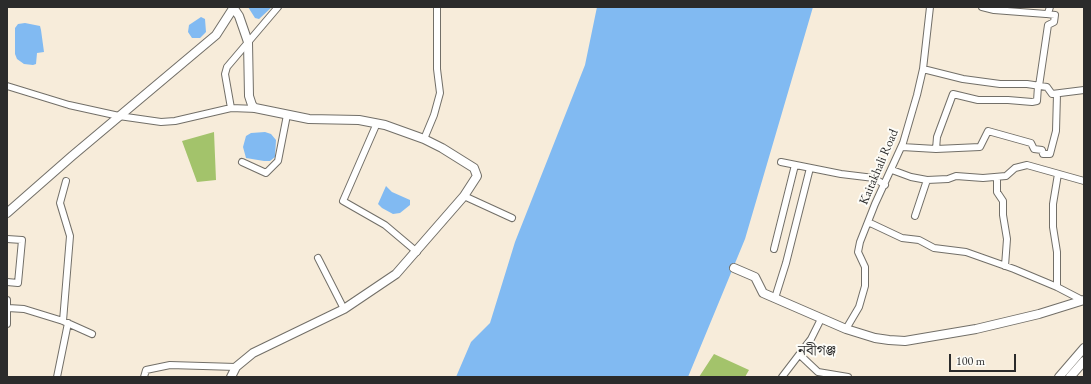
<!DOCTYPE html>
<html>
<head>
<meta charset="utf-8">
<style>
	body { margin:0 }
	#map { position:relative; width:1091px; height:384px; overflow:hidden; background:#f7ecda; font-family:"EB Garamond",serif }
	canvas { display:block }
	.frame { position:absolute; inset:0; border:8px solid #2b2b2b; pointer-events:none }
	.scale { position:absolute; left:949px; top:354px; width:67px; height:18px; box-sizing:border-box; border:2px solid #2b2b2b; border-top:0; padding-left:5px; font-size:12px; line-height:14px; white-space:nowrap; color:#2b2b2b; -webkit-text-stroke:3px #fdfcf7; paint-order:stroke }
</style>
</head>
<body>
<div id="map">
<canvas width="1091" height="384"></canvas>
<div class="frame"></div>
<div class="scale">100 m</div>
</div>
<script>
const g = document.querySelector('canvas').getContext('2d');
g.lineJoin = 'round';
function fillPath(path, color) { g.fillStyle = color; g.fill(path, 'evenodd'); }
const poly = rows => new Path2D(rows.map(r => 'M' + r).join(''));
function strokePath(path, color, width, dash) { g.strokeStyle = color; g.lineWidth = width; g.lineCap = dash ? 'butt' : 'round'; g.setLineDash(dash || []); g.stroke(path); }
function drawText(font, color, halo, rows, align = 'center') {
  g.font = font + ' "EB Garamond","Noto Serif Bengali",serif'; g.lineWidth = 4; g.setLineDash([]); g.textBaseline = 'middle'; g.strokeStyle = halo; g.fillStyle = color; for (const [text, x, y, turn = 0] of rows) {
    g.save(); g.translate(x, y); g.rotate((+turn || 0) * Math.PI / 180); g.textAlign = isNaN(turn) ? turn : align; if (halo) g.strokeText(text, 0, 0); g.fillText(text, 0, 0); g.restore();
  }
}
fillPath(poly([
	[214,132,216,180,197,182,182,141],
	[714,354,749,370,745,377,699,377]
]), '#a3c36b');
fillPath(poly([
	[248,7,272,7,259,19,255,18],
	[597,7,813,7,745,239,688,377,456,377,471,342,490,323,515,242,585,65],
	[201,17,205,19,206,32,200,38,192,38,188,32,189,25],
	[25,23,40,26,41,30,44,52,37,53,36,64,33,65,24,64,17,59,15,54,15,28,18,24],
	[265,132,271,134,276,140,275,157,270,161,264,161,246,158,243,147,246,136,251,133],
	[386,186,392,192,410,200,410,205,400,213,393,214,382,208,378,204]
]), '#81baf2');
const minor = poly([
	[982,7,994,10,1046,14,1048,13,1050,7],
	[923,69,963,79,1000,84,1027,84,1047,87,1052,94,1084,90],
	[7,86,69,105,119,116,161,122,175,121,231,108,257,109],
	[1039,86,1048,25,1054,22,1055,15,1047,14],
	[231,108,225,74,227,67,278,7],
	[377,123,343,201,385,225,417,252],
	[424,139,434,115,440,93,437,69,437,7],
	[902,147,936,149,980,147,988,131,1031,143,1034,149,1042,150,1043,154,1050,154,1056,131,1057,94],
	[936,149,937,137,953,94,978,100,1008,100,1032,102,1037,101,1038,86],
	[242,162,266,173,278,161,287,115],
	[781,162,841,174,874,178,885,185],
	[892,170,911,177,927,180,948,179,956,176,983,178,1006,176,1015,168,1027,165,1084,181],
	[997,177,997,192,1003,201,1003,215,1007,239,1005,266],
	[464,196,512,218],
	[915,216,927,180],
	[868,222,902,238,919,240,934,248,966,252,1014,269,1057,287,1082,300],
	[7,239,22,240,18,283,7,282],
	[774,249,795,165],
	[318,258,344,309],
	[1057,287,1057,252,1053,227,1053,204,1058,174],
	[775,298,786,263,810,168],
	[7,300,7,324],
	[8,308,24,309,63,321,92,334],
	[63,321,70,236,60,203,66,181],
	[846,329,859,307,865,286,865,267,858,252,860,242,875,204,903,143,917,95,923,69,930,7],
	[800,355,818,372,848,377],
	[57,377,68,323],
	[144,377,146,370,170,365,236,367],
	[782,377,811,339,821,319]
]);
const major = poly([
	[7,213,72,156,216,35,234,7],
	[734,268,755,277,763,293,846,329,875,338,889,340,905,341,976,329,1039,314,1084,300],
	[231,377,236,367,253,353,344,309,396,274,464,196,477,176,474,168,442,148,424,139,385,125,359,120,309,119,255,108,252,105,249,96,248,42,239,16,233,7],
	[1059,377,1084,348],
	[1070,377,1084,361]
]);
strokePath(minor, '#726f68', 8);
strokePath(major, '#726f68', 10);
strokePath(minor, '#fff', 6);
strokePath(major, '#fff', 8);
drawText('13px', '#2b2b2b', '#fdfcf7', [
	["Kaitakhali Road",879,167,-67]
]);
drawText('15px', '#2b2b2b', '#fdfcf7', [
	["নবীগঞ্জ",817,351]
]);
</script>
</body>
</html>
